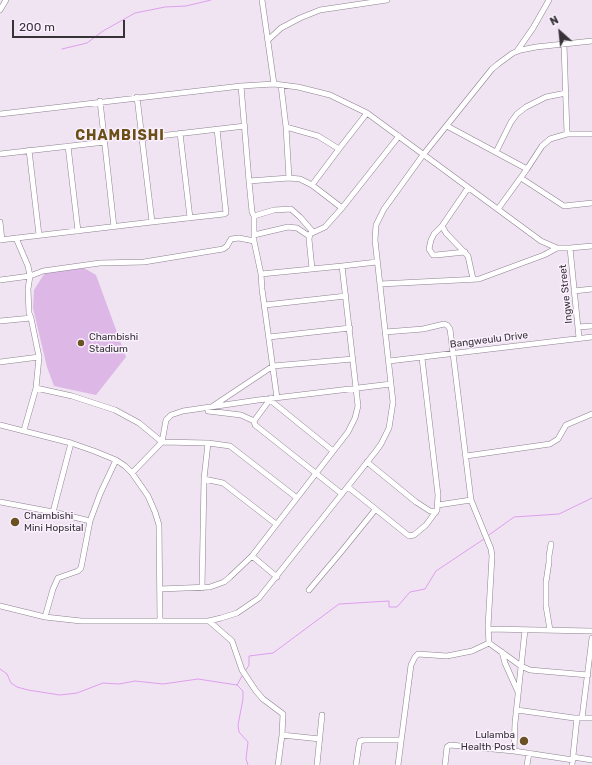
<!DOCTYPE html>
<html>
<head>
<meta charset="utf-8">
<style>
	body { margin:0 }
	#map { position:relative; width:592px; height:765px; overflow:hidden; background:#f0e3f2; font-family:Rubik,sans-serif }
	canvas { display:block }
	.north { position:absolute; left:540px; top:12px; width:40px; height:40px; -webkit-text-stroke:3px #fbf1fe; paint-order:stroke; rotate:333deg; font-size:11px; font-weight:700; line-height:16px; text-align:center; color:#373238 }
	.north::after { content:''; display:block; margin:auto; width:14px; height:18px; background:#373238; clip-path:polygon(50% 0,100% 100%,50% 72%,0 100%) }
	.scale { position:absolute; left:12px; top:20px; width:113px; height:18px; box-sizing:border-box; border:2px solid #373238; border-top:0; padding-left:5px; font-size:12px; line-height:14px; white-space:nowrap; color:#373238; -webkit-text-stroke:3px #fbf1fe; paint-order:stroke }
</style>
</head>
<body>
<div id="map">
<canvas width="592" height="765"></canvas>
<div class="north">N</div>
<div class="scale">200 m</div>
</div>
<script>
const g = document.querySelector('canvas').getContext('2d');
g.lineJoin = 'round';
function fillPath(path, color) { g.fillStyle = color; g.fill(path, 'evenodd'); }
const poly = rows => new Path2D(rows.map(r => 'M' + r).join(''));
function strokePath(path, color, width, dash) { g.strokeStyle = color; g.lineWidth = width; g.lineCap = dash ? 'butt' : 'round'; g.setLineDash(dash || []); g.stroke(path); }
function drawText(font, color, halo, rows, align = 'center') {
  g.font = font + ' Rubik,sans-serif'; g.lineWidth = 3; g.setLineDash([]); g.textBaseline = 'middle'; g.strokeStyle = halo; g.fillStyle = color; for (const [text, x, y, turn = 0] of rows) {
    g.save(); g.translate(x, y); g.rotate((+turn || 0) * Math.PI / 180); g.textAlign = isNaN(turn) ? turn : align; if (halo) g.strokeText(text, 0, 0); g.fillText(text, 0, 0); g.restore();
  }
}
fillPath(poly([
	[84,268,96,275,126,357,96,395,54,386,47,367,33,308,34,290,46,271]
]), '#ddb7e6');
strokePath(poly([
	[62,49,87,43,103,31,135,13,165,7,186,6,211,0],
	[489,535,514,517,559,514,592,498],
	[0,669,7,674,11,683,17,687,28,690,60,695,77,693,103,683,119,684,135,681,163,684,198,679,237,685,242,676],
	[246,670,249,665,249,656,273,653,339,604,389,601,389,607,397,607,410,592,425,589,436,571,484,539],
	[237,685,243,691,243,699,238,725,239,732,248,742,246,759,248,765]
]), '#de9fec', 1);
const minor = poly([
	[262,0,274,84],
	[0,10,6,0],
	[268,40,281,28,300,18,320,10,387,0],
	[564,44,567,134],
	[517,51,533,28,549,0],
	[281,85,286,127,289,178],
	[241,86,249,181,289,178,300,179,312,185,342,208,399,136],
	[100,101,114,227],
	[0,114,241,86,274,84,298,87,330,95,367,113,541,241,557,248,570,248,592,246],
	[447,126,527,169,542,146,550,139,567,134,592,134],
	[286,127,318,136,339,149,367,113],
	[180,133,190,218],
	[142,138,245,126],
	[68,146,78,231],
	[29,150,39,235],
	[496,152,511,122,517,114,526,107,546,97,566,93],
	[0,154,105,142],
	[521,178,564,206,592,203],
	[249,181,252,212,254,216,254,241],
	[312,185,339,149],
	[498,209,527,169],
	[254,216,274,210,291,209,300,217,313,232],
	[0,222,2,240],
	[152,222,224,214,226,213,217,129],
	[442,226,446,233,468,256,473,279],
	[254,235,288,227,297,228,309,236],
	[16,238,28,266,30,276,28,289,29,313,31,318,39,357,36,388,24,430],
	[0,240,152,222,137,97],
	[570,248,579,338],
	[465,252,436,255,433,255,429,249,431,240,434,234,442,226,468,188],
	[312,269,309,239,310,234,325,227,342,208],
	[0,280,30,276,43,271,100,263,144,262,223,249,227,246,231,239,239,238,254,241,261,274],
	[380,284,479,279,544,255,557,248],
	[574,291,592,289],
	[265,305,346,296],
	[0,321,31,318],
	[578,327,592,326],
	[385,332,423,329,444,324,447,325,450,329,471,500,438,505],
	[269,337,350,328],
	[389,361,592,337],
	[0,362,39,357],
	[36,388,72,396,115,410,139,423,162,442,208,443,230,446,297,498],
	[277,398,262,289,261,274,342,266],
	[270,400,333,451],
	[213,406,273,366,353,359],
	[208,411,241,415,254,421,255,425,342,494],
	[254,421,271,398],
	[0,425,71,443,94,451,116,460,125,466,132,473,148,496,155,512,159,525,160,621],
	[466,456,550,444,558,439,566,425,592,414],
	[367,462,416,502,430,511,436,512],
	[132,473,162,442,166,420,171,415,183,411,258,400,391,384],
	[204,479,223,483,276,524],
	[348,487,409,536,414,535,426,525,437,510,438,495,422,358],
	[471,500,491,549,492,556,488,627,489,643,521,666,530,670,588,675],
	[0,502,53,512,90,521],
	[53,512,71,443],
	[252,556,277,577],
	[202,588,204,479,208,443],
	[160,589,210,587,224,582,230,577,252,556,348,432,355,418,358,406,342,266,377,262],
	[309,590,341,552,375,510],
	[0,606,45,617,81,621,209,621,221,618,237,613,259,598,376,451,381,444,389,428,393,402,375,240,376,225,384,209,423,155,492,69,498,64,513,53,521,50,536,47,592,41],
	[45,617,53,589,58,578,78,571,81,568,90,521,100,494,116,460],
	[209,621,232,641,242,670,256,691,263,699,283,714,282,735,278,765],
	[488,629,592,631],
	[550,630,546,606,546,582,549,562,549,556,551,544],
	[502,652,505,663,518,692],
	[517,710,574,718,592,718],
	[582,718,592,638],
	[282,735,320,739],
	[514,751,515,723,525,630],
	[573,757,592,760],
	[317,765,322,715],
	[356,765,359,745,360,741,364,740,401,740],
	[398,765,411,665,415,657,418,654,447,656,472,651,489,643],
	[445,765,447,747,450,745,514,751,573,760],
	[527,765,529,753],
	[572,765,577,718]
]);
strokePath(minor, '#8d8290', 6);
strokePath(minor, '#fff', 5);
for (const [x, y, r, color] of [
	[81,343,4,"#6b5223"],
	[15,522,5,"#6b5223"],
	[524,741,5,"#6b5223"]
]) { const dot = new Path2D(); dot.arc(x, y, r, 0, 2 * Math.PI); g.fillStyle = color; g.fill(dot); strokePath(dot, '#fbf1fe', 1.5); }
drawText('10px', '#373238', '#fbf1fe', [
	["Ingwe Street",566,294,-96],
	["Bangweulu Drive",489,340,-7]
]);
drawText('10px', '#373238', '#fbf1fe', [
	["Chambishi",89,337],
	["Stadium",89,349],
	["Chambishi",24,516],
	["Mini Hopsital",24,528],
	["Lulamba",515,735,"right"],
	["Health Post",515,747,"right"]
], 'left');
g.letterSpacing = '1px';
drawText('bold 14px', '#6b4f17', '#fbf1fe', [
	["CHAMBISHI",120,136]
]);
g.letterSpacing = '0px';
</script>
</body>
</html>
